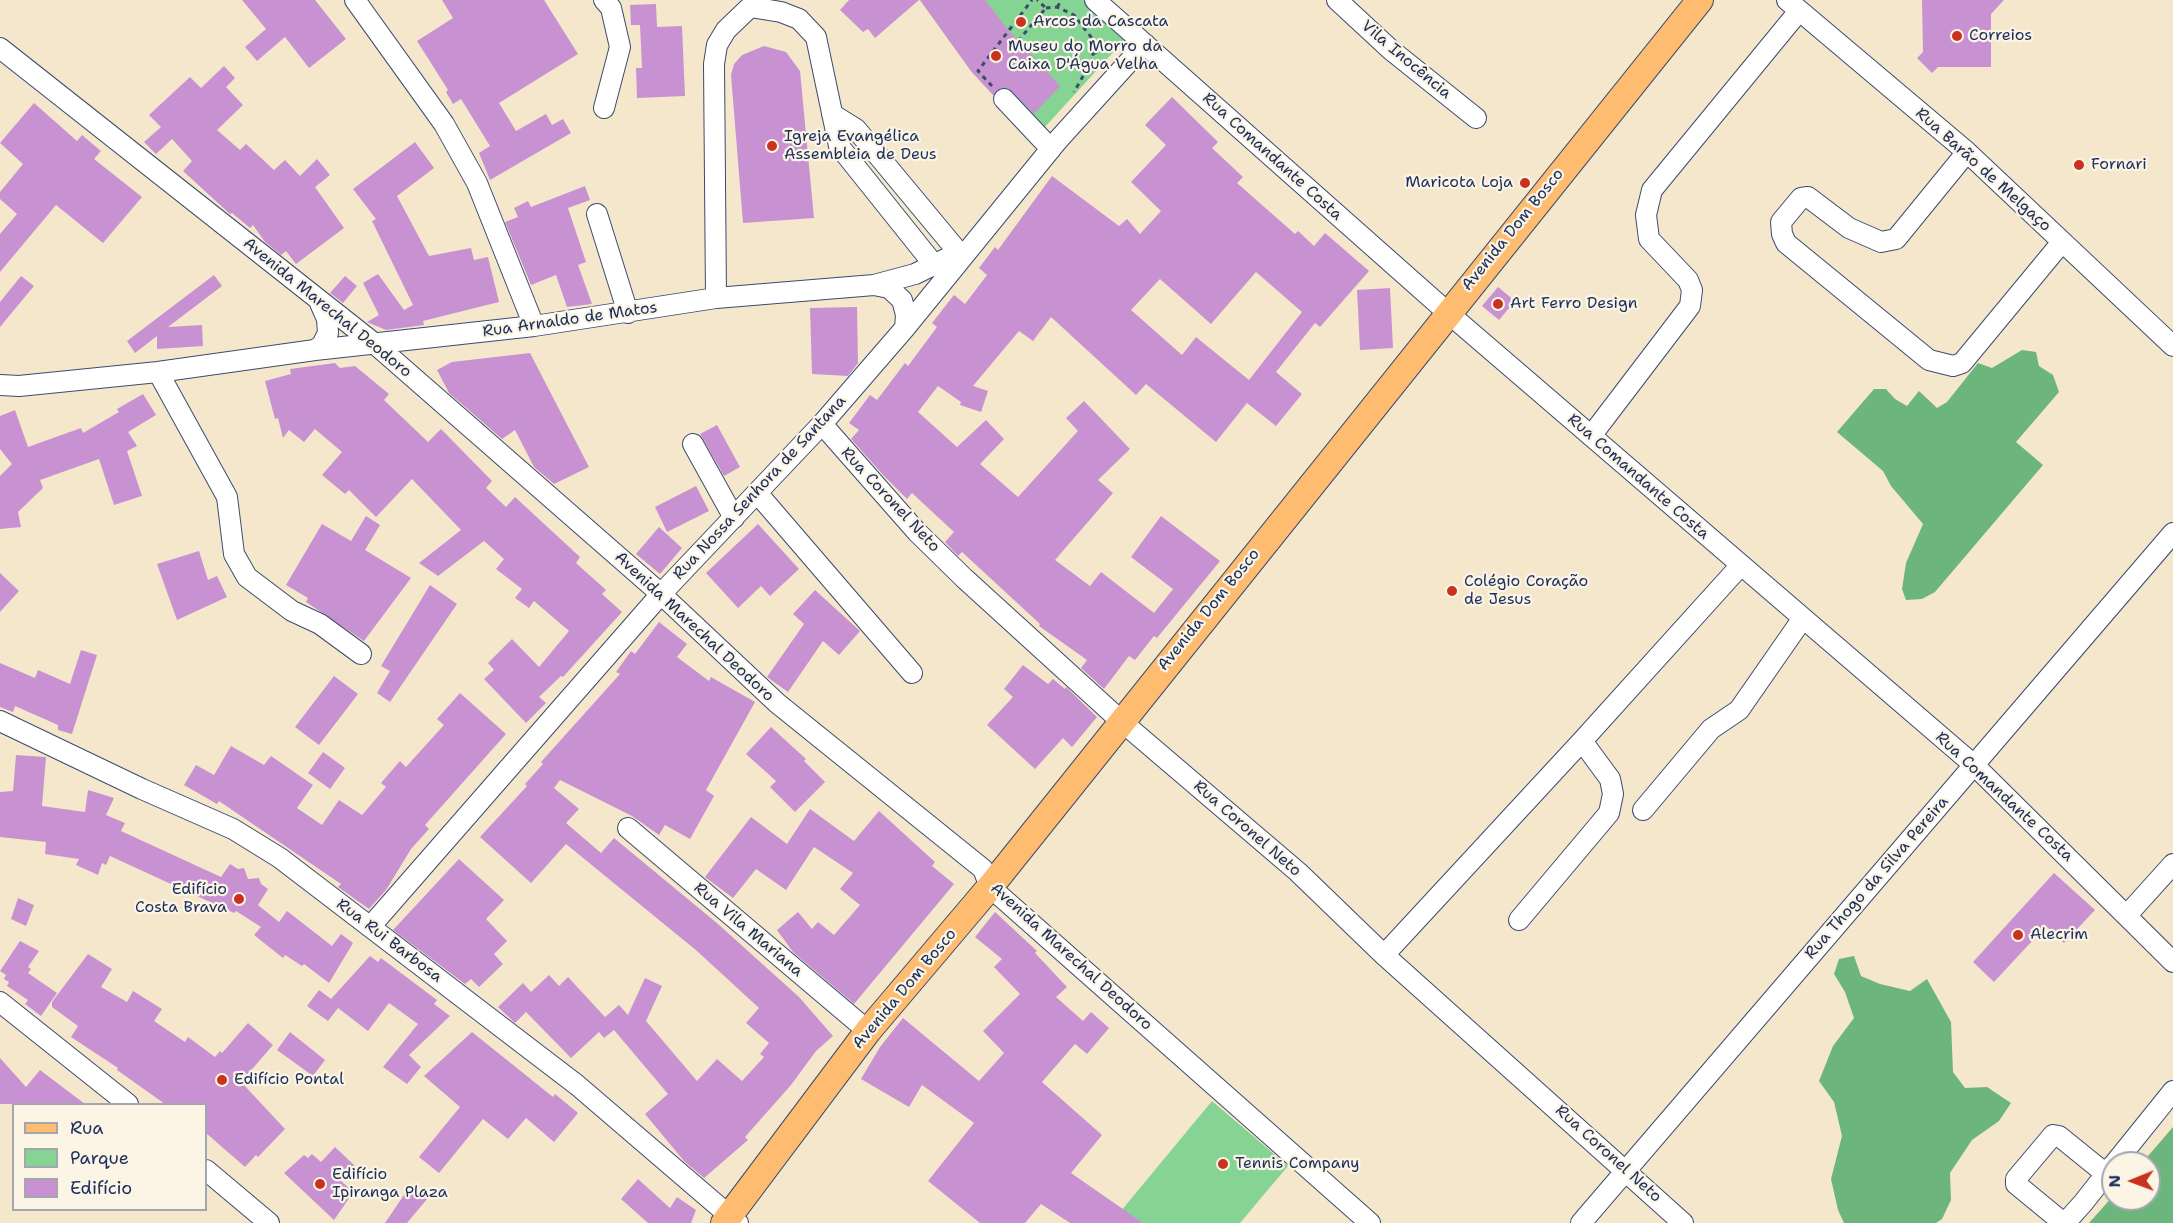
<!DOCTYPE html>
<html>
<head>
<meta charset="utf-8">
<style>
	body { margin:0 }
	#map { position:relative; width:2173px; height:1223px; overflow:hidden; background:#f5e7cc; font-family:"Shantell Sans",sans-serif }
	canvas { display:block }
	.legend { position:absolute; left:12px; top:1103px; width:195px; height:108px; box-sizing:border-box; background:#fcf5e5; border:2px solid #a2a6af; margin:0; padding:8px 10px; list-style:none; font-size:18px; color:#1b2f5e }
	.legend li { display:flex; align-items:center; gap:12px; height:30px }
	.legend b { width:30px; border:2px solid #a2a6af }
	.north { position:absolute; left:2101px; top:1151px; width:60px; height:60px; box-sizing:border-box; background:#fcf5e5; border:2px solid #a2a6af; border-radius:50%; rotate:269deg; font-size:16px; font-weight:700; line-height:24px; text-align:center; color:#1b2f5e }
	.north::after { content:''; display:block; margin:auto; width:21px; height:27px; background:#c8321e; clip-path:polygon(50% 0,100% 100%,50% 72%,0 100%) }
</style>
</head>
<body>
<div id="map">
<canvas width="2173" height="1223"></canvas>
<ul class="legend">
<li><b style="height:8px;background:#febc70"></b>Rua</li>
<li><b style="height:16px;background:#85d493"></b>Parque</li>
<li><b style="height:16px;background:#c892d2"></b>Edifício</li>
</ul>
<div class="north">N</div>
</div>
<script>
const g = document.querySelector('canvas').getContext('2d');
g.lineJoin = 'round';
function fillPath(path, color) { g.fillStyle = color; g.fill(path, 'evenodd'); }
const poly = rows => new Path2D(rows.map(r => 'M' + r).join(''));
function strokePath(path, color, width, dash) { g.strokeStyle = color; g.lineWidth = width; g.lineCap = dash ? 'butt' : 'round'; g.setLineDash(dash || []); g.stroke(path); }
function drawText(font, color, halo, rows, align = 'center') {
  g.font = font + ' "Shantell Sans",sans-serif'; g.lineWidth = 4.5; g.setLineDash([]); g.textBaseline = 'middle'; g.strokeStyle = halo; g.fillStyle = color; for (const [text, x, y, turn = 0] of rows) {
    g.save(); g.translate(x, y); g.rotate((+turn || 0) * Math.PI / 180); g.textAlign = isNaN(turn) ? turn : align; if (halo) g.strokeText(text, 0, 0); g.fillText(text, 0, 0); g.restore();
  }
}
fillPath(poly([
	[920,0,1085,0,1127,37,1034,139,971,71],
	[1212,1101,1288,1166,1240,1223,1111,1223]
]), '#85d493');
fillPath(poly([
	[2022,350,2036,352,2039,366,2053,375,2059,392,2016,442,2043,465,1935,592,1922,599,1906,600,1902,589,1906,563,1923,524,1891,486,1883,471,1837,432,1874,389,1886,389,1895,399,1907,406,1919,391,1937,408,1947,402,1978,363,1992,368],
	[1854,956,1861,976,1880,984,1910,991,1927,979,1951,1022,1953,1072,1965,1088,1987,1087,2011,1103,1999,1121,1972,1140,1950,1173,1951,1200,1942,1219,1936,1223,1844,1223,1838,1210,1831,1179,1842,1136,1834,1102,1819,1081,1833,1046,1854,1018,1845,992,1834,974,1839,959],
	[2173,1127,2173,1223,2089,1223,2113,1196,2113,1199,2149,1199,2149,1163,2142,1163]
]), '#6cb67d');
fillPath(poly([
	[242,0,315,0,346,39,309,68,285,37,257,61,245,47,266,29],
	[442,0,544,0,578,54,499,103,516,131,546,114,552,125,563,119,571,133,490,180,479,153,490,146,461,99,453,104,446,92,448,90,417,41,453,18],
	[849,0,919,0,875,38,868,29,863,32,840,10],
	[920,0,985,0,1009,31,1060,86,1034,114,1008,88,1001,88,993,95,971,71],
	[1922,0,2004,0,1991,14,1991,67,1938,67,1932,73,1917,58,1923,52],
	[656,4,657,27,682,26,685,96,637,98,636,68,642,68,640,25,631,25,630,5],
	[764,46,786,52,800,71,814,218,743,223,731,75,734,64,742,55],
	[224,66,235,78,226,87,243,105,217,130,240,150,246,144,274,170,285,160,300,176,317,159,330,175,315,187,344,228,296,264,286,251,281,255,265,242,253,225,250,228,232,213,230,214,183,171,192,161,172,139,156,154,144,142,161,127,149,115,190,77,201,88],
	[1172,97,1218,142,1212,148,1243,177,1237,183,1295,234,1298,231,1314,246,1325,233,1369,271,1320,327,1315,323,1276,372,1302,394,1276,426,1247,403,1216,442,1146,384,1136,395,1051,317,1033,341,1019,331,973,386,988,391,981,412,960,405,961,402,938,386,918,412,957,447,986,420,1004,439,980,464,1018,497,1078,431,1066,418,1084,401,1130,449,1098,480,1113,493,1055,560,1090,586,1101,572,1154,613,1173,589,1131,557,1161,516,1220,561,1157,638,1154,636,1135,660,1129,656,1104,689,1081,668,1087,660,1039,626,1040,624,962,552,958,556,945,542,954,532,912,493,907,499,884,476,851,439,859,430,849,423,870,395,877,400,905,363,908,366,937,327,932,323,954,295,965,304,987,275,979,268,995,247,998,250,1052,176,1119,226,1127,219,1140,234,1161,211,1131,182,1166,145,1145,125],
	[1256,272,1302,312,1249,380,1196,337,1182,355,1131,310,1160,279,1211,324],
	[34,103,77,141,82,135,101,151,94,159,142,197,103,243,56,205,0,272,0,234,17,214,0,199,0,192,23,164,0,143],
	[415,142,434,168,397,196,429,256,471,248,474,260,488,257,499,302,423,321,424,325,386,330,367,322,379,315,363,283,378,274,404,310,413,305,372,221,376,219,353,189],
	[585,186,590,200,568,208,586,262,578,265,592,304,567,307,556,275,531,285,505,222,518,217,514,208,528,201,531,207],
	[214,275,222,286,168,327,202,325,203,346,157,349,157,336,135,353,127,341],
	[21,276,34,286,0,327,0,302],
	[345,276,357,286,343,303,330,293],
	[1498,287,1515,301,1499,320,1482,306],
	[1390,288,1393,348,1360,350,1357,290],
	[857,307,858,363,848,376,812,374,810,308],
	[530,353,589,467,554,484,534,467,515,430,502,439,449,393,437,370,452,362],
	[335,363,340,368,355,366,389,394,384,400,428,442,441,429,492,481,486,488,506,507,515,497,580,557,576,563,606,590,602,594,622,612,563,677,561,676,539,697,546,703,526,723,484,679,494,670,488,663,512,639,539,667,569,631,534,601,529,608,515,598,522,589,496,569,504,559,484,541,438,576,419,563,461,530,412,479,376,517,349,490,345,494,322,475,342,452,315,429,304,442,289,430,283,438,278,418,275,419,265,381,291,374,290,369],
	[143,394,156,415,128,432,137,446,127,451,142,496,114,505,99,459,40,480,43,488,18,512,21,527,0,529,0,476,12,464,0,449,0,416,15,410,28,447,81,428,83,433,119,412,117,409],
	[717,425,740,467,724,476,700,434],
	[696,486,709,511,667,532,655,507],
	[366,516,380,525,365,550,411,578,364,641,306,602,308,598,286,585,322,524,351,541],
	[758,524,799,569,770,596,761,586,738,608,706,573],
	[659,527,682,548,660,574,636,554],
	[199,551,208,580,217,576,227,597,177,620,157,564],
	[0,573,19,591,0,612],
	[430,585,457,604,390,702,377,693,390,671,381,666],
	[815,590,860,631,839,655,823,641,788,692,767,677,804,624,793,614],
	[659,622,687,644,677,657,709,681,711,677,755,702,706,790,714,796,690,839,665,825,659,835,632,816,560,780,554,788,579,809,566,823,601,853,614,838,718,924,799,997,833,1036,816,1051,791,1085,745,1137,748,1140,704,1178,684,1161,645,1114,668,1094,614,1030,604,1038,599,1032,571,1058,526,1012,515,1023,498,1007,523,983,531,992,549,975,559,986,568,977,605,1017,619,1005,628,1015,645,978,662,986,646,1021,697,1081,717,1059,742,1081,764,1057,760,1054,769,1043,746,1023,759,1008,697,951,566,844,531,883,480,837,527,786,525,784,543,764,541,762,620,674,616,672,631,651,635,654],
	[81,650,97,655,72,734,58,730,58,725,15,706,13,712,0,707,0,663,35,678,38,670,70,684],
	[1023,665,1048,684,1053,679,1065,689,1066,687,1097,717,1072,747,1063,738,1035,769,987,725,1013,697,1004,689],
	[334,676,358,694,319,745,295,727],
	[460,693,506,734,425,825,429,829,411,849,386,890,369,909,338,887,341,884,219,801,217,804,184,785,196,765,214,775,231,746,264,765,271,756,313,785,297,808,322,825,339,800,362,815,386,787,381,783,400,761,406,767,444,725,437,719],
	[771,727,806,759,804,761,825,782,795,812,770,787,776,781,746,754],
	[323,752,345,768,330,789,308,773],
	[16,755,46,757,42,806,85,812,88,790,114,798,106,815,125,823,121,831,221,877,230,864,238,869,244,868,248,879,259,878,261,884,268,889,258,905,279,922,287,911,332,946,341,934,353,943,329,983,304,964,302,966,285,955,283,958,254,935,261,927,236,911,234,913,110,856,106,865,102,863,98,875,76,865,79,859,45,854,46,842,0,837,0,792,13,791],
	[810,809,854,841,879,811,935,862,932,866,954,884,854,1004,793,952,777,930,798,912,812,929,818,922,834,935,860,905,840,889,853,873,814,847,786,890,756,869,733,898,705,877,751,817,787,844],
	[459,859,504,900,486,919,507,941,494,954,503,964,479,987,471,979,465,984,393,930],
	[2054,873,2095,910,2064,943,2046,926,1994,982,1973,962],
	[18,898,34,905,26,926,11,919],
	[995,912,1037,951,1035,953,1067,987,1056,997,1083,1021,1091,1012,1109,1028,1087,1054,1075,1044,1042,1082,1102,1135,1071,1173,1143,1223,1070,1223,1041,1204,1025,1223,980,1223,928,1181,974,1123,922,1085,909,1107,861,1079,880,1047,903,1018,979,1081,1004,1053,983,1031,1020,994,994,967,1002,959,975,937],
	[20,941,39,951,28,967,31,969,28,973,57,993,41,1016,25,1004,28,1000,7,986,9,982,4,979,6,975,0,971],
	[88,954,112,969,101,987,127,1002,133,991,162,1009,154,1021,185,1042,188,1037,215,1057,220,1051,222,1053,248,1023,273,1045,247,1075,249,1077,243,1084,285,1129,258,1157,256,1155,245,1167,206,1133,206,1104,165,1104,117,1070,118,1068,71,1037,78,1026,52,1007,52,1002],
	[370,956,378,962,381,958,437,1000,434,1004,450,1016,409,1055,421,1067,407,1084,383,1067,418,1024,389,1003,368,1031,338,1008,328,1021,307,1006,319,990,331,999],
	[290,1032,325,1060,313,1076,277,1050],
	[472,1032,553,1097,555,1094,578,1113,554,1142,526,1118,508,1139,483,1119,439,1173,419,1157,460,1107,424,1076],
	[0,1058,26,1087,40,1070,85,1104,0,1104],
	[335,1147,355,1166,341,1181,350,1189,346,1193,350,1197,334,1220,284,1173,304,1155,308,1158,312,1154,321,1162],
	[638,1179,670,1208,677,1197,696,1210,691,1223,648,1223,621,1199],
	[410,1186,427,1199,407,1223,385,1223]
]), '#c892d2');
const minor = poly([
	[355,0,444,124,477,183,534,326],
	[1095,0,1447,312,1974,765,2173,962],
	[1337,0,1391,50,1476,118],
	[1787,0,1967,152,2173,346],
	[0,48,375,344,661,594,777,703,983,869,990,887,1370,1223],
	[1004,99,1051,149],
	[604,108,620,47,611,8,604,0],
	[832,114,856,129,959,253],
	[1967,152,1896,239,1881,242,1849,228,1808,197,1801,198,1781,222,1782,234,1786,243,1929,360,1953,366,1962,363,2062,242],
	[597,214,628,313],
	[874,285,889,288,902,300,906,315,905,328],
	[716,298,714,64,717,45,726,30,750,7,781,12,799,19,816,37,839,146,935,266],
	[315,350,322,345,328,333,327,319,320,303],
	[158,372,227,497,234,554,247,577,292,611,320,624,361,654],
	[0,385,19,386,158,372,315,350,534,326,716,298,874,285,915,274,962,251],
	[822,424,917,532,964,578,1121,721,1298,872,1384,955,1683,1223],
	[1591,436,1690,306,1692,290,1688,280,1649,239,1646,215,1652,190,1799,11],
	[693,444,734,518],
	[758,494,912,673],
	[0,721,142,789,233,829,280,858,577,1085,738,1223],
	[1643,810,1711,729,1739,710,1803,618],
	[628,828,868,1031],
	[2127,915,2173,864],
	[1519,920,1609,813,1613,794,1610,779,1582,741],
	[370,927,661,594,822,424,905,328,1058,140,1145,44],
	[1384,955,1582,741,1741,565],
	[0,1002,128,1104],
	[2115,1163,2173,1091],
	[206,1170,269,1223],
	[2106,1174,2059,1136,2053,1135,2016,1179,2016,1184,2061,1221,2066,1222,2083,1203,2113,1165],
	[1581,1223,2173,533]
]);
const major = poly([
	[724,1223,868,1031,990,887,1700,0]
]);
strokePath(minor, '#3c4b6e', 22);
strokePath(major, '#3c4b6e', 28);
strokePath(poly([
	[1057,7,1062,0],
	[1046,8,1057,7,1074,15,1091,37,1093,54,1091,62,1074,92],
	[1018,41,1046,8,1037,0],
	[1093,54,1116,42],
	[992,86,978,71,1032,0]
]), '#3c4b6e', 3, [4.5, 4.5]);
strokePath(minor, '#fff', 20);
strokePath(major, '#febc70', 26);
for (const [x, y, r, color] of [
	[1021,22,6,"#c8321e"],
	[1957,36,6,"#c8321e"],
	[996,56,6,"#c8321e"],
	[772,146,6,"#c8321e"],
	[2079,165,6,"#c8321e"],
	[1525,183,6,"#c8321e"],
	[1498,304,6,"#c8321e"],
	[1452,591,6,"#c8321e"],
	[239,899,6,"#c8321e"],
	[2018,935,6,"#c8321e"],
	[222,1080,6,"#c8321e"],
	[1223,1164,6,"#c8321e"],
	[320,1184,6,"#c8321e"]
]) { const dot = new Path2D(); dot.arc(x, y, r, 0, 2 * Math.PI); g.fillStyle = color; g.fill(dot); strokePath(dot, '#fcf5e5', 2); }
drawText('16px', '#1b2f5e', '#fcf5e5', [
	["Arcos da Cascata",1033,22],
	["Correios",1969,36],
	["Museu do Morro da",1008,47],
	["Caixa D'Água Velha",1008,65],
	["Igreja Evangélica",784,137],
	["Assembleia de Deus",784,155],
	["Fornari",2091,165],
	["Maricota Loja",1513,183,"right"],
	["Art Ferro Design",1510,304],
	["Colégio Coração",1464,582],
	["de Jesus",1464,600],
	["Edifício",227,890,"right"],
	["Costa Brava",227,908,"right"],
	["Alecrim",2030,935],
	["Edifício Pontal",234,1080],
	["Tennis Company",1235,1164],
	["Edifício",332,1175],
	["Ipiranga Plaza",332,1193]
], 'left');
drawText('16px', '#1b2f5e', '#fcf5e5', [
	["Vila Inocência",1406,60,40],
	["Rua Comandante Costa",1272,157,42],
	["Rua Barão de Melgaço",1983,170,42],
	["Avenida Dom Bosco",1513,230,-51],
	["Avenida Marechal Deodoro",327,308,39],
	["Rua Arnaldo de Matos",570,320,-8],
	["Rua Comandante Costa",1638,477,41],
	["Rua Nossa Senhora de Santana",760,488,-47],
	["Rua Coronel Neto",890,500,47],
	["Avenida Dom Bosco",1209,610,-51],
	["Avenida Marechal Deodoro",694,627,43],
	["Rua Comandante Costa",2004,797,43],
	["Rua Coronel Neto",1247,829,41],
	["Rua Thogo da Silva Pereira",1877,878,-49],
	["Rua Vila Mariana",748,930,40],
	["Rua Rui Barbosa",389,941,37],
	["Avenida Marechal Deodoro",1071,957,42],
	["Avenida Dom Bosco",905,989,-50],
	["Rua Coronel Neto",1608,1154,42]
]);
</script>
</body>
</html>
